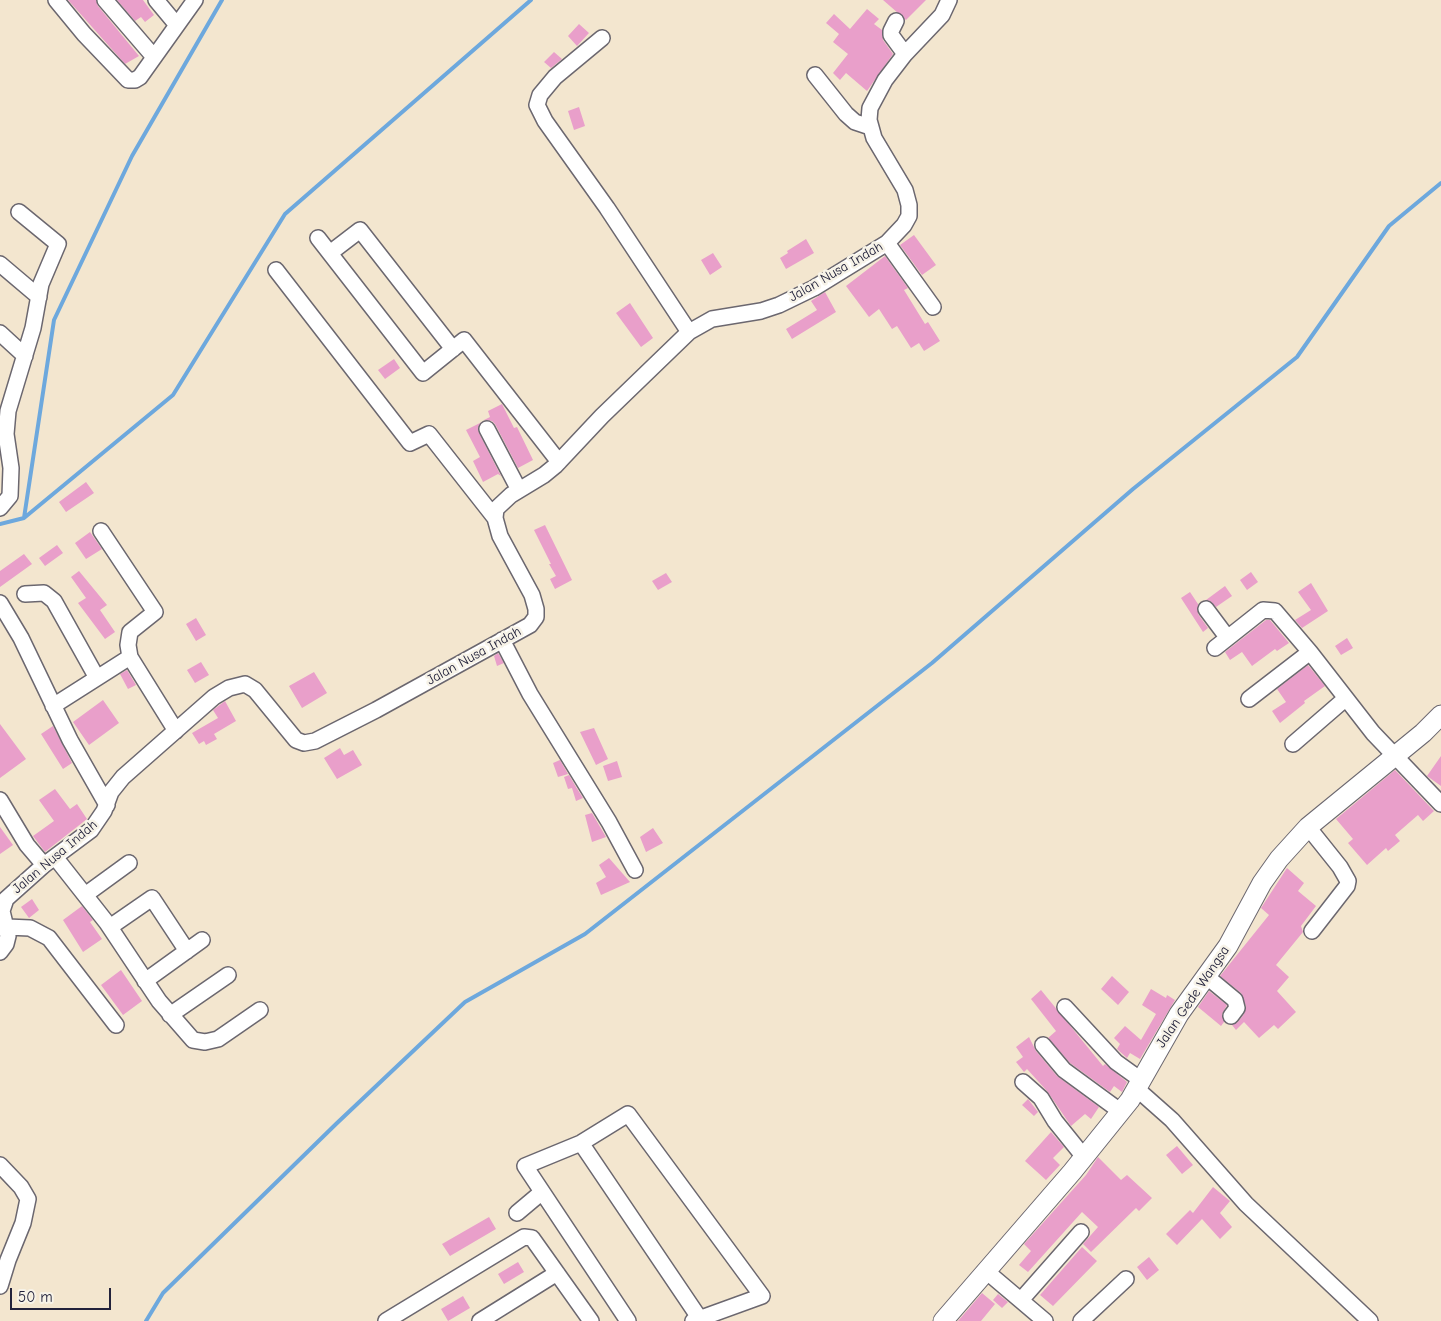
<!DOCTYPE html>
<html>
<head>
<meta charset="utf-8">
<style>
	body { margin:0 }
	#map { position:relative; width:1441px; height:1321px; overflow:hidden; background:#f3e6cf; font-family:"Comic Neue",sans-serif }
	canvas { display:block }
	.scale { position:absolute; left:10px; top:1288px; width:101px; height:22px; box-sizing:border-box; border:2px solid #22223b; border-top:0; padding-left:6px; font-size:15px; line-height:18px; white-space:nowrap; color:#22223b; -webkit-text-stroke:4px #f7f3e8; paint-order:stroke }
</style>
</head>
<body>
<div id="map">
<canvas width="1441" height="1321"></canvas>
<div class="scale">50 m</div>
</div>
<script>
const g = document.querySelector('canvas').getContext('2d');
g.lineJoin = 'round';
const poly = rows => new Path2D(rows.map(r => 'M' + r).join(''));
function strokePath(path, color, width, dash) { g.strokeStyle = color; g.lineWidth = width; g.lineCap = dash ? 'butt' : 'round'; g.setLineDash(dash || []); g.stroke(path); }
function fillPath(path, color) { g.fillStyle = color; g.fill(path, 'evenodd'); }
function drawText(font, color, halo, rows, align = 'center') {
  g.font = font + ' "Comic Neue",sans-serif'; g.lineWidth = 5; g.setLineDash([]); g.textBaseline = 'middle'; g.strokeStyle = halo; g.fillStyle = color; for (const [text, x, y, turn = 0] of rows) {
    g.save(); g.translate(x, y); g.rotate((+turn || 0) * Math.PI / 180); g.textAlign = isNaN(turn) ? turn : align; if (halo) g.strokeText(text, 0, 0); g.fillText(text, 0, 0); g.restore();
  }
}
strokePath(poly([
	[24,518,54,320,132,156,222,0],
	[0,524,24,518,173,395,285,214,531,0],
	[146,1321,163,1293,336,1124,465,1002,585,934,932,663,1133,489,1297,357,1389,226,1441,183]
]), '#6da8dd', 4);
fillPath(poly([
	[68,0,96,0,98,6,139,56,125,64],
	[117,0,143,0,154,15,145,22,141,17,135,21],
	[883,0,926,0,906,20],
	[867,9,879,19,874,24,882,30,883,40,893,54,867,91,846,73,840,80,833,73,848,54,833,42,839,34,826,23,834,14,850,29],
	[579,24,589,33,577,46,568,36],
	[554,52,562,59,551,68,544,62],
	[579,107,585,126,574,130,568,111],
	[914,235,936,265,922,275,900,245],
	[806,239,814,253,786,269,780,258,788,253,787,251],
	[713,253,722,267,710,275,701,260],
	[885,256,908,288,904,290,925,324,928,322,940,341,924,351,919,343,911,348,897,326,892,329,879,309,869,317,846,286],
	[825,292,836,312,792,339,786,329,817,310,811,301],
	[630,303,653,338,641,347,616,313],
	[394,359,400,368,385,379,378,370],
	[502,404,514,428,517,427,533,460,518,468,495,424,492,421,484,420,490,417,488,411],
	[482,422,478,428,479,433,501,476,498,474,483,482,473,461,480,457,466,430],
	[86,482,94,493,66,512,59,502],
	[545,525,572,580,555,589,550,579,556,576,549,564,551,564,534,530],
	[90,532,102,549,86,559,75,543],
	[57,545,63,553,45,566,39,558],
	[24,554,32,564,0,587,0,571],
	[79,571,107,605,100,610,115,632,105,639,78,603,86,598,71,577],
	[1251,572,1258,582,1247,590,1240,580],
	[666,573,672,582,658,590,652,581],
	[1311,583,1328,611,1302,628,1295,620,1311,610,1298,592],
	[1225,586,1232,596,1216,607,1210,601,1206,600],
	[1190,592,1198,604,1198,614,1208,628,1203,632,1181,598],
	[196,618,206,635,196,641,186,624],
	[1266,620,1270,620,1289,643,1277,651,1275,649,1252,666,1242,652,1230,660,1225,652],
	[1347,638,1353,648,1341,655,1335,646],
	[498,653,504,663,497,666,494,656],
	[201,662,209,675,195,683,187,670],
	[1308,665,1325,686,1304,701,1305,703,1280,723,1272,711,1286,702,1277,689],
	[127,670,136,685,128,689,120,674],
	[314,672,327,693,302,708,289,686],
	[103,700,119,723,89,745,73,722],
	[225,701,236,721,214,734,217,739,206,745,204,741,199,744,192,733,218,718,213,710],
	[0,724,26,759,0,778],
	[53,726,72,763,63,769,41,734],
	[594,728,608,759,596,765,580,732],
	[340,748,344,755,353,750,362,765,337,779,324,758],
	[1441,756,1441,786,1427,776],
	[560,760,568,774,558,777,553,763],
	[617,761,622,777,608,781,603,766],
	[1395,770,1434,811,1423,821,1418,815,1395,835,1400,841,1388,851,1386,848,1367,865,1348,843,1353,839,1336,819],
	[569,775,576,787,568,789,564,777],
	[576,787,583,798,576,801,572,788],
	[55,789,70,809,77,804,87,819,45,852,33,836,54,821,39,800],
	[592,813,606,837,592,842,585,815],
	[0,827,13,845,0,854],
	[653,828,663,843,646,852,640,837],
	[609,858,630,882,601,895,596,883,606,877,599,865],
	[1287,868,1304,883,1298,891,1316,906,1301,926,1303,932,1276,965,1289,977,1277,991,1296,1012,1278,1029,1274,1025,1259,1038,1244,1022,1236,1030,1232,1025,1238,1022,1244,1014,1246,1006,1241,993,1220,976,1269,915,1261,908],
	[32,899,39,910,29,918,21,907],
	[82,906,93,920,90,922,102,939,83,952,63,920],
	[121,970,142,1001,123,1015,101,985],
	[1112,976,1129,992,1118,1005,1101,989],
	[1151,989,1166,998,1167,995,1175,1000,1140,1059,1130,1053,1127,1058,1117,1049,1120,1044,1114,1038,1125,1026,1141,1040,1156,1014,1142,1005],
	[1041,990,1103,1066,1105,1064,1127,1082,1122,1092,1114,1086,1110,1092,1070,1063,1048,1038,1056,1031,1031,999],
	[1209,991,1227,1005,1222,1014,1224,1022,1221,1026,1198,1007],
	[1029,1037,1036,1051,1057,1076,1099,1107,1091,1119,1085,1114,1071,1126,1047,1091,1027,1069,1024,1072,1016,1062,1023,1057,1016,1047],
	[1028,1099,1038,1112,1034,1116,1022,1105],
	[1051,1132,1064,1147,1053,1158,1060,1165,1046,1180,1025,1161],
	[1177,1146,1193,1165,1182,1174,1166,1155],
	[1098,1157,1121,1180,1127,1175,1152,1198,1139,1211,1136,1208,1091,1252,1083,1244,1098,1227,1082,1212,1028,1272,1019,1265,1031,1251,1024,1244,1086,1175],
	[1213,1187,1230,1201,1220,1213,1232,1227,1220,1239,1202,1219,1177,1245,1166,1234,1190,1210,1193,1213],
	[489,1217,496,1229,450,1256,442,1244],
	[1082,1247,1097,1261,1053,1306,1040,1295],
	[1149,1257,1159,1270,1147,1280,1137,1267],
	[518,1262,524,1272,504,1284,498,1274],
	[982,1293,995,1304,981,1321,958,1321],
	[998,1294,1008,1302,1002,1308,993,1300],
	[463,1296,470,1308,448,1321,441,1309]
]), '#e99fca');
const minor = poly([
	[56,0,84,34,128,80,135,80,140,77,195,0],
	[105,0,154,57],
	[156,0,176,24],
	[896,21,891,31,891,35,905,54],
	[602,38,555,77,540,95,537,105,545,121,607,208,689,332],
	[815,75,846,114,855,122,870,127],
	[318,238,423,373,464,340,559,462],
	[887,243,933,307],
	[330,253,360,230,453,349],
	[0,264,39,297],
	[276,270,410,443,429,434,495,518],
	[0,333,25,356],
	[487,429,519,490],
	[0,508,10,496,11,468,6,434,8,411,33,328,41,284,58,244,19,212],
	[101,531,155,612,130,632,128,645,130,657,176,731],
	[25,594,44,593,54,601,97,678],
	[0,603,21,638,70,740,107,805],
	[1206,609,1227,637],
	[502,640,530,694,609,822,635,870],
	[1215,648,1263,610,1275,611,1310,652,1373,733,1441,804],
	[1249,699,1310,652],
	[53,706,130,657],
	[1293,744,1345,699],
	[0,800,27,845,44,865],
	[1308,827,1340,867,1348,881,1347,886,1312,931],
	[55,857,107,923,159,1001,193,1040,205,1042,218,1039,260,1010],
	[85,895,129,863],
	[7,927,30,928,49,938,116,1025],
	[110,927,152,898,187,951],
	[0,952,6,944,8,936,2,911,6,899,44,865,91,830,104,811,111,792,123,777,214,697,229,688,245,684,255,690,296,740,304,743,315,741,376,710,530,625,536,617,536,609,532,595,500,536,495,518,496,509,511,495,544,475,555,466,602,416,689,332,712,319,761,311,779,305,814,288,887,243,904,225,909,216,909,205,905,190,874,138,869,120,870,108,885,80,905,54,942,15,949,0],
	[1206,976,1235,1000,1237,1008,1231,1016],
	[145,981,202,940],
	[1065,1007,1116,1062,1141,1080],
	[170,1015,228,975],
	[1043,1045,1064,1070,1120,1111],
	[1023,1082,1041,1098,1055,1121,1084,1157],
	[1137,1089,1172,1120,1246,1204,1370,1321],
	[581,1143,700,1319],
	[0,1165,21,1187,28,1199,23,1223,8,1260,0,1286],
	[517,1213,542,1192],
	[986,1271,1045,1321],
	[1021,1300,1081,1232],
	[386,1321,524,1237,532,1238,591,1321],
	[480,1321,557,1273],
	[628,1321,525,1166,581,1143,628,1114,762,1296,693,1321],
	[1081,1321,1126,1279]
]);
const tertiary = poly([
	[943,1321,1072,1172,1130,1100,1179,1014,1228,946,1262,883,1279,859,1308,827,1423,733,1441,715]
]);
strokePath(minor, '#6b676f', 18);
strokePath(tertiary, '#6b676f', 21);
strokePath(minor, '#fff', 15);
strokePath(tertiary, '#fff', 19);
drawText('14px', '#22223b', '#f7f3e8', [
	["Jalan Nusa Indah",836,272,-30],
	["Jalan Nusa Indah",474,656,-29],
	["Jalan Nusa Indah",55,857,-40],
	["Jalan Gede Wangsa",1193,997,-56]
]);
</script>
</body>
</html>
